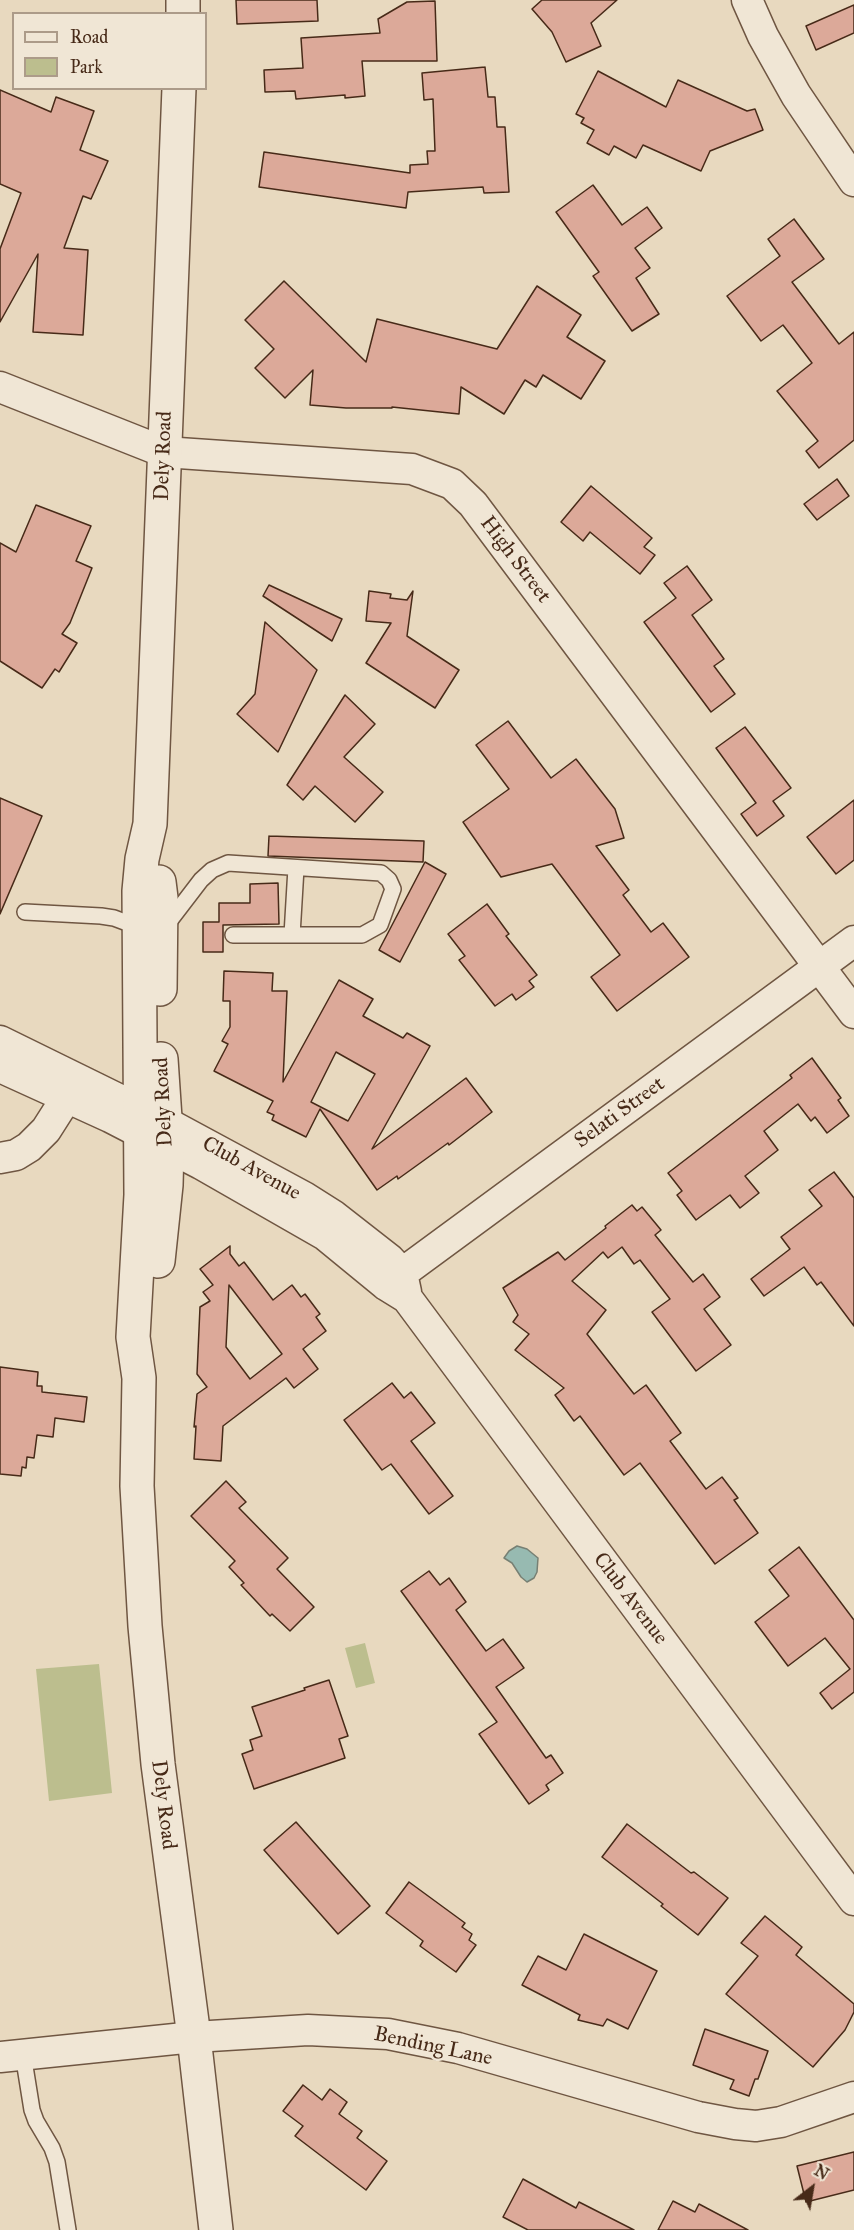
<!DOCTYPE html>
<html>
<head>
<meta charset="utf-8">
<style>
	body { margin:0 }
	#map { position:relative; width:854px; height:2230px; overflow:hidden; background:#e8d9bf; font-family:"IM FELL Great Primer",serif }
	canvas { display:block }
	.legend { position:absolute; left:12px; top:12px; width:195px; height:78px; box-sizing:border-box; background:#f0e6d5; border:2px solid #ac9b89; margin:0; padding:8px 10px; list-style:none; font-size:18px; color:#472a18 }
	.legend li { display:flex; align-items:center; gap:12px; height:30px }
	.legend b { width:30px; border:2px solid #ac9b89 }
	.north { position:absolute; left:782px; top:2158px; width:60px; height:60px; -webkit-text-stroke:4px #f0e6d5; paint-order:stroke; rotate:31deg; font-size:16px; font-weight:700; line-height:24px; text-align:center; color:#472a18 }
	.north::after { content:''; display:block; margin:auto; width:21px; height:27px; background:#472a18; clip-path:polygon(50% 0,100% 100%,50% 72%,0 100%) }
</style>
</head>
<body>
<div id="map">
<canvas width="854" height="2230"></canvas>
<ul class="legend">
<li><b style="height:8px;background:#f0e6d5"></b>Road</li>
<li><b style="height:16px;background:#bcbe8e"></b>Park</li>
</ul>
<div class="north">N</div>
</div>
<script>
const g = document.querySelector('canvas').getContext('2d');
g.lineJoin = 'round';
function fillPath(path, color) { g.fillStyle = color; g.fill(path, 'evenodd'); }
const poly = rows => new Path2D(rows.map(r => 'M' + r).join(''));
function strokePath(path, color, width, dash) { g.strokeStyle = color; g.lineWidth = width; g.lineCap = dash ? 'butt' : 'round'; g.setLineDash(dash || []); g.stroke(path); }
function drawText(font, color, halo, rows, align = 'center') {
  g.font = font + ' "IM FELL Great Primer",serif'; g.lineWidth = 5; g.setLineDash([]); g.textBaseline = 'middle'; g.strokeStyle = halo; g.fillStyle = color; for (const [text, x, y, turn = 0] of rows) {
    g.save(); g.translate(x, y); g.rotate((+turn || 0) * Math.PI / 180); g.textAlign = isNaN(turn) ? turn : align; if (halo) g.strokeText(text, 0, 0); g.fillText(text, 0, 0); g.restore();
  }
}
fillPath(poly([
	[365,1643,375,1683,356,1688,345,1648],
	[99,1664,112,1793,49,1801,36,1669]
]), '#bcbe8e');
const water = poly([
	[517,1546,527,1549,538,1558,537,1572,534,1578,527,1582,521,1577,512,1563,504,1558,509,1551,517,1546]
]);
fillPath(water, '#97bab1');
strokePath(water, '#778074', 1.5);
const building = poly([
	[236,0,317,0,318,21,237,24,236,0],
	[542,0,617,0,591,23,601,46,566,62,552,32,532,9,542,0],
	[435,1,437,61,362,61,365,96,345,98,345,95,296,99,295,91,265,92,264,70,303,68,301,38,380,33,378,19,407,2,435,1],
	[854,5,854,33,816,50,806,26,854,5],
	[485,67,488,97,495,97,497,127,505,127,509,192,484,193,483,187,408,192,406,208,259,187,264,152,410,173,410,165,428,164,427,151,435,151,433,99,424,100,422,73,485,67],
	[598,71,666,107,678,80,747,111,755,109,763,130,710,151,701,171,643,145,636,158,614,146,609,155,587,143,594,130,581,123,584,118,576,114,598,71],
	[0,90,51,112,56,97,94,111,80,150,108,161,91,199,83,196,64,248,88,250,83,335,33,332,38,254,0,322,0,249,21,193,0,184,0,90],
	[593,185,622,225,647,207,662,228,635,248,650,268,636,278,659,314,632,331,593,276,599,272,556,212,593,185],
	[794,219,824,259,792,282,839,344,854,332,854,440,819,468,806,451,818,441,777,391,812,363,783,325,761,341,727,296,780,256,768,239,794,219],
	[284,281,366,362,377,319,497,349,537,286,581,315,567,337,605,361,581,399,543,375,536,387,525,380,504,414,461,387,459,414,392,407,392,408,346,408,310,405,313,370,285,398,255,368,274,349,245,320,284,281],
	[837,479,849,496,817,520,804,504,837,479],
	[591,486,652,538,644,547,655,555,640,574,590,532,583,541,561,522,591,486],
	[36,505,91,526,76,561,92,568,70,623,62,634,77,643,59,672,55,669,42,688,0,661,0,543,16,552,36,505],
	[687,566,712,600,692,615,724,659,714,666,735,694,711,712,644,622,676,598,664,583,687,566],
	[269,585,342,619,332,641,263,596,269,585],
	[369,591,391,594,390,598,407,600,413,591,407,636,459,670,435,708,366,663,391,623,366,621,369,591],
	[265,622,317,670,278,752,237,714,255,694,265,622],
	[345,695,375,724,344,757,383,792,355,822,315,786,303,800,287,785,345,695],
	[508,721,551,778,576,759,615,809,624,838,596,846,629,890,623,895,651,932,663,923,689,957,617,1011,591,977,620,955,552,864,501,877,463,822,509,789,476,745,508,721],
	[745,727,791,788,773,801,784,816,757,836,741,814,756,803,716,748,745,727],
	[0,798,42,816,0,914,0,798],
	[854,800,854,860,836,874,807,837,854,800],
	[269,836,424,841,423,862,268,856,269,836],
	[425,862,446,874,400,962,379,950,425,862],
	[278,883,279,924,223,925,223,952,203,952,203,922,219,922,219,903,250,903,250,884,278,883],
	[487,904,509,934,506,936,537,975,529,981,534,987,516,1000,512,994,495,1006,459,960,465,956,448,934,487,904],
	[224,971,273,973,272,991,287,991,283,1082,339,980,373,999,363,1016,403,1038,407,1033,430,1046,372,1149,466,1078,492,1112,449,1145,448,1143,398,1179,397,1176,377,1190,320,1109,306,1137,272,1120,274,1115,267,1112,273,1101,214,1071,228,1044,222,1041,230,1027,230,1001,223,1001,224,971],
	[336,1052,375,1074,348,1121,311,1102,336,1052],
	[812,1058,841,1098,838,1100,849,1116,827,1133,815,1117,811,1121,798,1104,764,1131,778,1150,745,1176,759,1193,740,1208,730,1195,696,1220,677,1195,682,1191,668,1173,792,1078,790,1075,812,1058],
	[834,1172,854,1198,854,1326,821,1282,817,1285,804,1267,764,1296,751,1279,790,1249,781,1237,822,1206,809,1190,834,1172],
	[632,1205,637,1211,642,1207,661,1230,655,1235,693,1282,703,1274,720,1297,704,1309,731,1345,696,1371,652,1312,670,1299,640,1260,634,1264,622,1247,608,1258,603,1252,572,1281,606,1310,587,1334,634,1394,646,1385,681,1433,670,1441,706,1489,722,1477,738,1498,734,1500,758,1533,715,1564,640,1463,624,1475,580,1416,574,1421,555,1395,564,1388,515,1350,529,1334,513,1322,518,1315,503,1288,558,1252,565,1260,606,1228,605,1226,632,1205],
	[230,1246,230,1254,239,1266,244,1262,273,1300,292,1285,301,1297,305,1294,320,1314,316,1317,326,1331,303,1349,318,1369,294,1388,286,1378,223,1426,221,1461,194,1459,196,1426,194,1427,197,1394,207,1387,197,1374,200,1307,210,1301,203,1292,213,1285,200,1269,230,1246],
	[229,1285,282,1354,250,1379,226,1347,229,1285],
	[0,1367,38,1372,37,1386,42,1386,42,1392,87,1397,84,1422,55,1418,53,1437,37,1435,34,1458,27,1457,26,1468,22,1467,21,1476,0,1474,0,1367],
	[392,1383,404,1398,411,1392,435,1423,411,1441,453,1496,429,1514,391,1464,382,1470,344,1420,392,1383],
	[226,1481,246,1502,239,1508,288,1558,277,1569,314,1607,290,1631,272,1614,270,1616,241,1585,244,1583,229,1567,235,1561,191,1516,226,1481],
	[799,1547,854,1620,854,1692,832,1709,820,1693,850,1669,825,1638,788,1666,755,1622,789,1596,769,1570,799,1547],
	[429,1571,440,1585,449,1578,466,1602,456,1610,486,1651,503,1639,524,1668,496,1687,546,1758,551,1755,563,1773,546,1785,549,1790,529,1804,479,1734,497,1722,401,1591,429,1571],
	[329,1680,348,1736,339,1739,345,1758,254,1789,242,1754,253,1750,250,1740,262,1736,252,1707,305,1690,304,1688,329,1680],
	[296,1822,370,1906,338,1934,264,1850,296,1822],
	[627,1824,691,1873,694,1872,728,1898,698,1935,661,1906,663,1904,602,1857,627,1824],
	[409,1882,465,1923,462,1927,472,1934,469,1940,476,1945,456,1972,420,1946,423,1941,386,1913,409,1882],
	[765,1916,802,1947,796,1955,854,2004,854,2012,845,2030,813,2067,726,1994,758,1956,741,1943,765,1916],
	[584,1934,657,1971,628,2029,607,2019,603,2026,578,2020,580,2015,522,1985,538,1956,566,1970,584,1934],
	[705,2029,768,2051,758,2079,755,2079,749,2096,730,2089,734,2080,693,2065,705,2029],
	[303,2085,322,2100,330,2089,347,2102,339,2114,362,2131,357,2138,387,2161,366,2190,295,2136,303,2126,283,2111,303,2085],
	[854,2152,854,2190,806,2202,797,2166,854,2152],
	[523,2179,576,2208,579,2202,634,2230,528,2230,503,2217,523,2179],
	[673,2201,695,2212,699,2204,748,2230,658,2230,673,2201]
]);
fillPath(building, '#dca999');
strokePath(building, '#472a18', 1.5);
const service = poly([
	[25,912,101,916,114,918,138,927],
	[165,927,201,880,212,870,228,863,381,873,389,880,393,889,380,925,362,935,233,935],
	[292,935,296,868],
	[23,2054,32,2110,36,2121,52,2148,57,2162,68,2230]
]);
const minor = poly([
	[747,0,763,36,796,95,854,181],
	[0,387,164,452,412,469,452,484,473,504,854,1013],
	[0,1041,165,1122,304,1197,334,1216,389,1259,402,1273,406,1292],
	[0,1067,110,1117,201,1164,325,1235,386,1285,407,1298,854,1900],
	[0,1158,16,1155,29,1147,46,1130,67,1097,76,1079],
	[386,1285,854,941],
	[0,2057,194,2037,308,2030,388,2034,458,2048,698,2117,735,2124,756,2126,781,2122,854,2097]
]);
const tertiary = poly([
	[183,14,183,0],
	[179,88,150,824,142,859,139,891,141,1195,133,1337,139,1378,137,1486,145,1626,158,1764,194,2037,216,2230],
	[159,882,161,898,160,989],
	[158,1261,166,1185,167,1148,161,1059]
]);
strokePath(service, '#6f5642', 18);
strokePath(minor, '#6f5642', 33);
strokePath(tertiary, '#6f5642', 36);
strokePath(service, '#f0e6d5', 15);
strokePath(minor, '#f0e6d5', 30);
strokePath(tertiary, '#f0e6d5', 33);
drawText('21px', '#472a18', '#f0e6d5', [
	["Dely Road",164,456,-88],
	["High Street",515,560,53],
	["Dely Road",164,1102,-93],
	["Selati Street",620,1113,-36],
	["Club Avenue",251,1169,29],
	["Club Avenue",630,1599,53],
	["Dely Road",163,1805,83],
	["Bending Lane",433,2047,12]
]);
</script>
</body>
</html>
